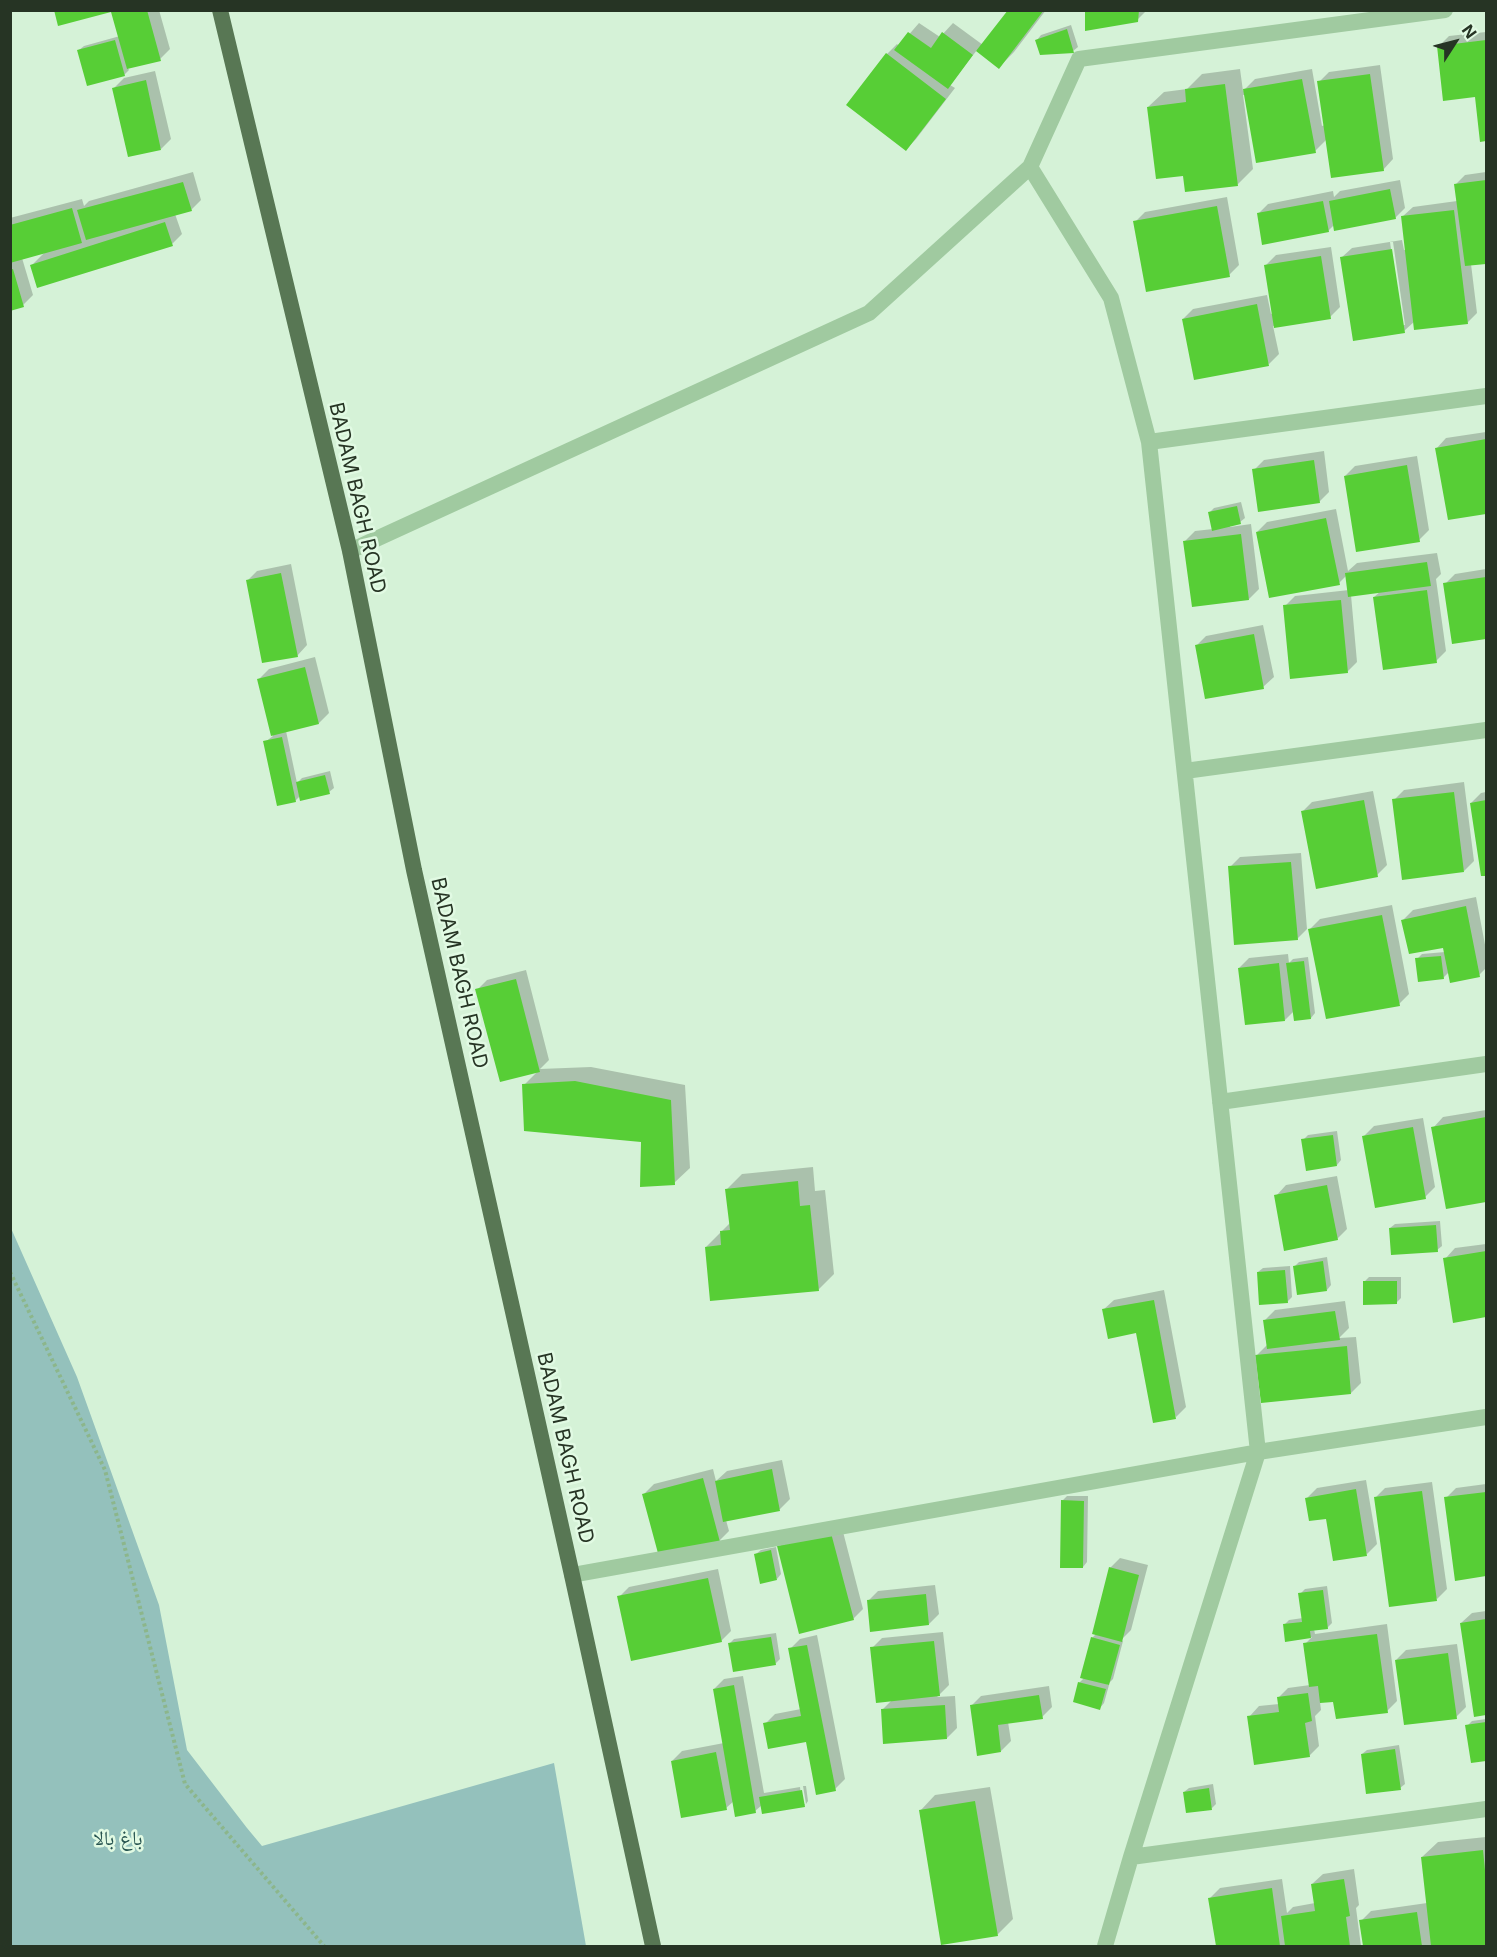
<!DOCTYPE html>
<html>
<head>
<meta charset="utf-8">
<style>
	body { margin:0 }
	#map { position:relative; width:1497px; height:1957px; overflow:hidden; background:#d5f2d7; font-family:Inter,sans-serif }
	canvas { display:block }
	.frame { position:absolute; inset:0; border:12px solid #263424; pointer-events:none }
	.north { position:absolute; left:1425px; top:12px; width:60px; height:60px; -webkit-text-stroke:4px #e1fae3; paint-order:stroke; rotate:54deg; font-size:16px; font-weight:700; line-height:24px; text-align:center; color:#263424 }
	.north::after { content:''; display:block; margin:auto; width:21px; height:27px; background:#263424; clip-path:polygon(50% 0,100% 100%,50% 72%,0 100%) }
</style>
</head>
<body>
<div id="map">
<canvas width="1497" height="1957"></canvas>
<div class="frame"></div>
<div class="north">N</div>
</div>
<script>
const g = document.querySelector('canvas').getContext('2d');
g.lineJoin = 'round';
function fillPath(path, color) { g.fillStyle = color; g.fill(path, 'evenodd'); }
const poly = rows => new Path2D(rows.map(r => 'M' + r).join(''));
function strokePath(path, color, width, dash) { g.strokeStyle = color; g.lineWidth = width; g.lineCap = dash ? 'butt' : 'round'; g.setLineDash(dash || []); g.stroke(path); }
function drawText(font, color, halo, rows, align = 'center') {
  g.font = font + ' Inter,"Noto Naskh Arabic",sans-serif'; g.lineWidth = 5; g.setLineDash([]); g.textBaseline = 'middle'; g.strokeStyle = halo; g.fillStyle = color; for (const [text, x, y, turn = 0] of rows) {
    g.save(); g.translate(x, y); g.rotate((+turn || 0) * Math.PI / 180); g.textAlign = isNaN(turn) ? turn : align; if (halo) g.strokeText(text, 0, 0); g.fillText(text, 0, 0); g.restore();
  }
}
fillPath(poly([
	[10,1226,77,1377,159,1605,187,1750,247,1828,262,1846,554,1763,586,1946,11,1946]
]), '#94c1bc');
fillPath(poly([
	[112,10,159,10,170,49,160,59,128,68,129,70,124,75,79,50,84,46,120,36],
	[1010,10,1046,10,1014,52,999,67,977,50,950,85,955,88,916,139,906,149,887,54,897,44,899,46,919,23,940,37,953,23,983,45],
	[1086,10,1147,10,1137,20],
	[1071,25,1078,47,1073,51,1037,40,1041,35],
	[1486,32,1486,140,1481,140,1476,95,1439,46,1449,36],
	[1380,65,1393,159,1383,170,1327,139,1315,151,1246,95,1243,95,1253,169,1238,184,1185,174,1148,107,1164,92,1187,89,1202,74,1240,69,1243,91,1255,79,1312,69,1322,126,1325,125,1319,82,1329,72],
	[155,71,171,139,161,149,114,88,124,78],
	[193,172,201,200,191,210,175,214,182,234,172,244,32,265,45,252,22,258,33,295,23,305,10,309,10,218,82,199,84,206,89,201],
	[1486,172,1486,262,1471,264,1477,313,1467,323,1415,321,1404,331,1341,258,1352,248,1402,240,1404,250,1406,250,1402,217,1413,207,1457,201,1455,185,1465,175],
	[1390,242,1393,242,1405,325,1402,325],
	[1400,180,1405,208,1395,218,1335,224,1328,231,1258,214,1268,204,1333,191,1334,197,1340,191],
	[1227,197,1239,265,1229,275,1135,222,1145,212],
	[1331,247,1340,307,1330,317,1273,326,1279,354,1269,364,1183,319,1193,309,1267,295,1271,314,1273,313,1266,265,1276,255],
	[1486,432,1486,512,1449,519,1436,449,1446,438],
	[1324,451,1329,492,1319,502,1254,470,1264,460],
	[1417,456,1429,530,1419,540,1345,476,1355,466],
	[1241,502,1245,518,1240,522,1230,525,1230,527,1251,524,1259,589,1249,599,1185,541,1195,531,1213,529,1209,513,1214,508],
	[1336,509,1348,571,1357,563,1437,553,1441,574,1436,579,1446,651,1436,661,1374,597,1381,591,1351,595,1357,662,1347,672,1285,606,1295,596,1349,590,1347,575,1339,583,1257,532,1267,522],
	[291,564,307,645,297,656,247,581,257,571],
	[1486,569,1486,637,1454,643,1445,584,1455,574],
	[1263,625,1274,677,1263,687,1196,646,1206,636],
	[315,657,329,713,319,723,286,731,297,783,302,778,330,771,334,788,329,792,300,796,295,801,265,742,273,736,259,679,269,669],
	[1464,782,1474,861,1464,871,1394,800,1404,790],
	[1373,791,1387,865,1377,875,1302,812,1312,802],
	[1486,792,1486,874,1482,875,1471,803,1481,793],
	[1301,853,1307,929,1297,939,1230,867,1240,857],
	[1476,897,1486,950,1486,968,1479,975,1449,972,1443,978,1417,959,1422,954,1445,952,1444,946,1403,920,1413,910],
	[1392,905,1409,994,1399,1004,1310,929,1320,919],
	[1288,954,1289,963,1293,959,1308,957,1315,1013,1311,1018,1294,1011,1285,1020,1239,968,1249,958],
	[526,970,549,1060,540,1069,591,1067,685,1085,690,1168,674,1183,643,1140,524,1085,538,1071,477,990,487,980],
	[1486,1110,1486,1201,1447,1207,1433,1128,1443,1117],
	[1423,1118,1435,1187,1425,1197,1364,1136,1374,1126],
	[1337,1131,1341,1160,1337,1165,1303,1140,1308,1135],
	[813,1167,815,1191,825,1190,834,1274,819,1289,706,1247,730,1223,727,1189,742,1174],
	[1337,1176,1347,1229,1337,1239,1276,1196,1286,1185],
	[1440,1221,1442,1246,1437,1250,1390,1228,1395,1224],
	[1486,1244,1486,1316,1454,1321,1445,1259,1455,1248],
	[1327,1257,1331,1285,1327,1290,1295,1266,1299,1262],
	[1290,1266,1292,1297,1287,1302,1258,1272,1263,1268],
	[1369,1277,1401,1277,1401,1298,1396,1303,1364,1282],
	[1164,1290,1186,1407,1176,1417,1137,1332,1103,1310,1114,1300],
	[1345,1301,1349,1328,1339,1338,1356,1337,1361,1383,1351,1393,1257,1355,1267,1345,1265,1320,1275,1310],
	[782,1460,790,1499,780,1509,726,1520,729,1531,719,1541,644,1494,654,1484,713,1469,716,1481,727,1471],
	[1366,1480,1377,1544,1367,1554,1307,1498,1317,1488],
	[1432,1482,1447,1589,1437,1599,1375,1498,1385,1488],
	[1486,1484,1486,1575,1457,1579,1446,1498,1456,1488],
	[1067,1496,1088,1496,1087,1562,1083,1567,1062,1501],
	[841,1524,863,1609,853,1619,779,1547],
	[776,1547,781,1574,777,1579,756,1554,761,1550],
	[1120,1558,1148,1565,1131,1630,1121,1640,1123,1641,1113,1679,1107,1685,1109,1685,1104,1703,1100,1708,1079,1683,1085,1677,1092,1638,1097,1633,1110,1568],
	[718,1569,731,1631,721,1641,619,1597,629,1587],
	[935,1585,939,1614,929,1624,868,1601,878,1591],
	[1327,1586,1332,1623,1327,1628,1314,1629,1315,1634,1387,1624,1397,1701,1387,1711,1335,1700,1320,1702,1321,1710,1315,1716,1319,1746,1309,1756,1249,1717,1259,1706,1279,1704,1278,1698,1288,1688,1310,1685,1305,1644,1312,1637,1286,1640,1284,1625,1289,1620,1303,1618,1300,1594,1305,1589],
	[1486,1611,1486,1714,1475,1715,1461,1623,1472,1613],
	[943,1632,949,1685,937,1697,955,1696,957,1728,947,1738,883,1709,893,1699,872,1648,882,1638],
	[776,1633,780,1659,775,1664,729,1644,734,1639],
	[817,1635,845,1779,835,1789,807,1740,765,1724,775,1714,801,1709,790,1649,800,1639],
	[1457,1644,1466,1707,1456,1717,1396,1660,1406,1650],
	[743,1676,764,1793,800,1787,802,1804,805,1804,804,1806,762,1805,755,1811,734,1801,726,1808,672,1761,682,1751,724,1743,714,1689,724,1679],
	[1049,1686,1052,1707,1042,1717,1008,1722,1011,1741,1001,1751,971,1706,981,1696],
	[1486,1719,1486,1759,1472,1761,1467,1726,1472,1721],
	[1399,1745,1405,1784,1400,1788,1362,1754,1367,1750],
	[1213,1784,1216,1804,1212,1808,1184,1792,1189,1788],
	[803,1786,806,1786,808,1801,806,1804],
	[990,1787,1013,1919,998,1934,942,1943,920,1811,935,1795],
	[1486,1837,1486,1946,1365,1946,1361,1921,1371,1911,1427,1903,1422,1857,1438,1842],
	[1354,1869,1359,1905,1356,1908,1361,1946,1217,1946,1210,1898,1220,1888,1282,1879,1287,1913,1293,1907,1315,1903,1312,1884,1323,1874]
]), '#0003');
fillPath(poly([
	[54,10,147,10,161,61,127,69,111,12,58,26],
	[1008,10,1044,10,999,69,976,51],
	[1085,10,1139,10,1138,22,1085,31],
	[1067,29,1074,53,1040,55,1035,40],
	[908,32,931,48,942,32,973,55,948,89,894,50],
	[115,40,125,76,87,86,77,50],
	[1486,40,1486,141,1480,142,1475,97,1443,101,1437,46],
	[886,53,946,99,906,151,846,105],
	[1370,74,1384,171,1331,178,1317,81],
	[1302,79,1316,153,1256,163,1243,89],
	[146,80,161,150,128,157,112,88],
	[1225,84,1238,186,1185,192,1183,176,1156,179,1147,107,1186,102,1185,89],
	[1486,180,1486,264,1465,266,1454,184],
	[183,182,192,211,86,240,77,210],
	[1390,189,1396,219,1334,231,1329,201],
	[1323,201,1329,232,1262,245,1257,213],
	[1217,206,1230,277,1146,292,1133,221],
	[72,208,82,243,10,263,10,225],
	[1454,210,1468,324,1414,330,1401,216],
	[165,222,173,246,37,288,30,265],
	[1392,249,1405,333,1353,341,1340,257],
	[1321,256,1331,319,1274,328,1264,265],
	[13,269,24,307,10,311,10,270],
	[1257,304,1269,366,1194,380,1182,319],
	[1486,439,1486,514,1448,520,1435,448],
	[1314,460,1320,503,1258,512,1252,469],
	[1407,465,1420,542,1356,552,1344,476],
	[1237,506,1241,524,1212,531,1208,512],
	[1326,518,1340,585,1269,598,1256,532],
	[1241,534,1249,600,1192,607,1183,541],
	[1427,562,1431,586,1348,597,1345,573],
	[281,573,298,657,262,663,246,580],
	[1486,577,1486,639,1452,644,1443,583],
	[1427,590,1437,663,1383,670,1373,597],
	[1341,600,1348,673,1290,679,1283,605],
	[1254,634,1264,689,1205,699,1195,645],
	[305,667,319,724,271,736,257,679],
	[282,737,296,802,277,806,263,741],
	[325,775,330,794,300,801,296,782],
	[1454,792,1464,872,1402,880,1392,799],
	[1364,800,1378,877,1316,889,1301,811],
	[1486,800,1486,876,1481,876,1470,803],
	[1291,862,1298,940,1234,945,1228,866],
	[1466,906,1480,977,1450,983,1443,948,1409,954,1401,920],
	[1382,915,1400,1006,1326,1019,1308,929],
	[1441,956,1444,979,1418,982,1415,958],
	[1304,961,1311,1019,1294,1021,1286,963],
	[1279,963,1285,1021,1245,1025,1238,968],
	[516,979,540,1072,500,1082,475,989],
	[575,1081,671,1100,675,1185,640,1187,641,1142,524,1131,522,1084],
	[1486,1117,1486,1202,1446,1209,1431,1127],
	[1413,1127,1426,1199,1375,1208,1362,1136],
	[1333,1135,1337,1166,1306,1171,1301,1139],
	[798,1181,800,1206,810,1205,819,1291,710,1301,705,1247,721,1245,720,1231,730,1230,725,1189],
	[1327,1185,1338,1240,1284,1251,1274,1195],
	[1436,1225,1438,1252,1391,1255,1389,1228],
	[1486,1251,1486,1317,1453,1323,1443,1258],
	[1323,1261,1327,1291,1297,1295,1293,1266],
	[1285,1270,1288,1303,1259,1305,1257,1272],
	[1363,1281,1397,1281,1397,1304,1363,1305],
	[1154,1300,1176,1419,1153,1423,1136,1333,1108,1339,1102,1309],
	[1335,1311,1340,1340,1267,1349,1263,1320],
	[1347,1346,1351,1394,1261,1403,1255,1355],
	[772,1469,780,1511,723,1522,715,1481],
	[703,1478,720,1542,659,1557,642,1494],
	[1356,1489,1367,1556,1333,1561,1326,1519,1309,1521,1305,1498],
	[1422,1491,1437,1601,1389,1607,1374,1497],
	[1486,1492,1486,1576,1455,1581,1444,1497],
	[1061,1500,1084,1501,1083,1568,1060,1568],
	[831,1533,854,1620,799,1634,777,1546],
	[771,1550,777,1580,760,1584,754,1554],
	[1109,1567,1139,1575,1122,1642,1092,1634],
	[708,1578,722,1642,631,1661,617,1596],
	[1323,1590,1328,1629,1310,1631,1311,1638,1285,1642,1283,1624,1302,1622,1298,1593],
	[926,1594,929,1625,870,1632,867,1600],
	[1486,1619,1486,1715,1474,1717,1460,1623],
	[1377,1634,1388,1713,1336,1719,1333,1702,1320,1703,1318,1686,1309,1687,1303,1643],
	[771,1637,776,1665,733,1672,728,1643],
	[1091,1637,1120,1645,1109,1685,1080,1678],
	[934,1641,940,1696,876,1703,870,1647],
	[807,1645,836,1791,816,1795,806,1742,768,1749,763,1723,801,1716,788,1648],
	[1448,1653,1457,1719,1404,1725,1395,1660],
	[1078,1682,1106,1689,1100,1710,1073,1702],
	[734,1685,756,1813,735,1817,713,1689],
	[1308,1693,1312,1721,1305,1723,1310,1757,1254,1765,1247,1716,1279,1712,1277,1697],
	[1039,1695,1043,1719,998,1725,1001,1752,977,1756,970,1705],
	[945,1705,947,1739,883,1744,881,1709],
	[1486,1722,1486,1761,1471,1763,1465,1725],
	[1395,1749,1401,1790,1366,1794,1361,1754],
	[716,1752,727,1810,681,1818,671,1761],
	[1209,1788,1212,1810,1186,1813,1183,1792],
	[802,1790,805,1807,762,1814,759,1797],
	[975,1801,998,1936,941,1945,919,1810],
	[1483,1850,1486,1880,1486,1946,1431,1946,1421,1857],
	[1344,1879,1350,1916,1346,1917,1350,1946,1285,1946,1281,1916,1315,1911,1311,1884],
	[1272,1888,1280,1946,1216,1946,1208,1898],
	[1417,1912,1422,1946,1363,1946,1359,1920]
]), '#57ce36');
strokePath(poly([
	[10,1272,105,1470,185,1784,324,1946]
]), '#8cb68b', 4, [3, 3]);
strokePath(poly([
	[1030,167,1111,298,1149,442,1258,1452,1131,1857,1105,1946],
	[1149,442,1486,396],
	[350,551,869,313,1030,167,1079,59,1445,10],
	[1185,771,1486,730],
	[1220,1102,1486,1064],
	[572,1575,1258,1452,1486,1417],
	[1131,1857,1486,1809]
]), '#a0caa0', 16);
strokePath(poly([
	[220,10,350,551,414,870,572,1575,653,1946]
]), '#587754', 16);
drawText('20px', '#263424', '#e1fae3', [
	["BADAM BAGH ROAD",357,498,77],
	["BADAM BAGH ROAD",459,973,77],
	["BADAM BAGH ROAD",565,1448,77]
]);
drawText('20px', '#26534f', '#e1fae3', [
	["باغ بالا",118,1839]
]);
</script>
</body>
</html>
